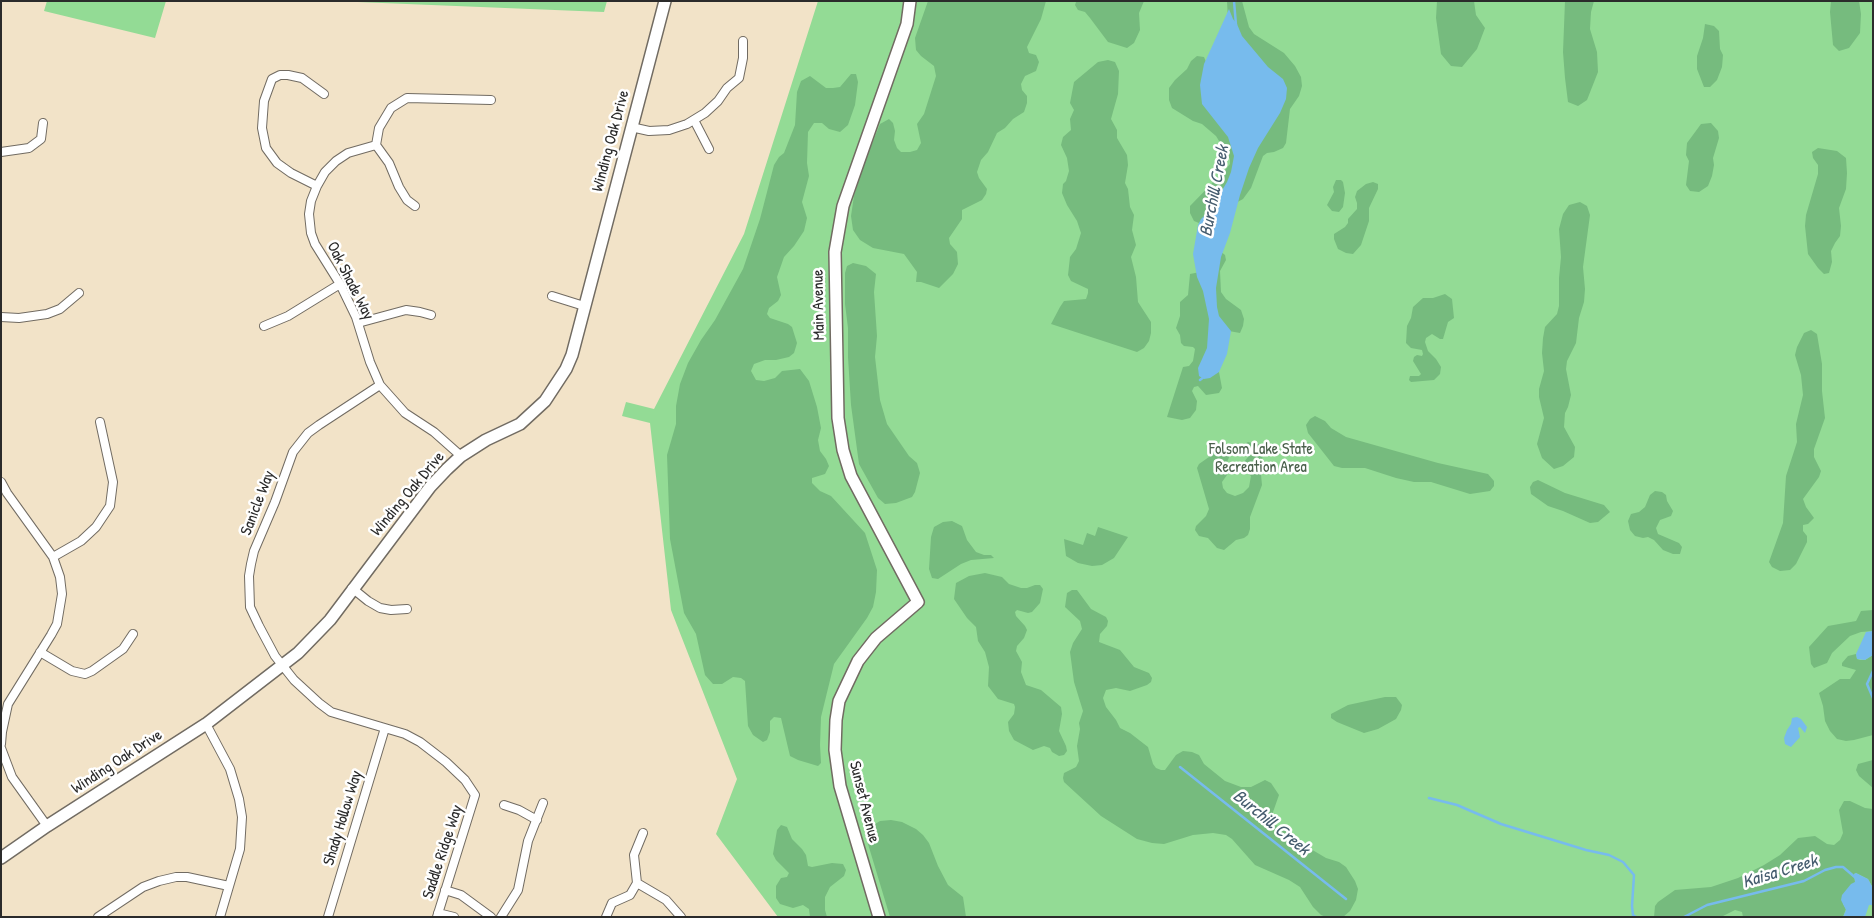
<!DOCTYPE html>
<html>
<head>
<meta charset="utf-8">
<style>
	body { margin:0 }
	#map { position:relative; width:1874px; height:918px; overflow:hidden; background:#f2e3c8; font-family:"Patrick Hand",sans-serif }
	canvas { display:block }
	.frame { position:absolute; inset:0; border:2px solid #2b2b2b; pointer-events:none }
</style>
</head>
<body>
<div id="map">
<canvas width="1874" height="918"></canvas>
<div class="frame"></div>
</div>
<script>
const g = document.querySelector('canvas').getContext('2d');
g.lineJoin = 'round';
function fillPath(path, color) { g.fillStyle = color; g.fill(path, 'evenodd'); }
const poly = rows => new Path2D(rows.map(r => 'M' + r).join(''));
function strokePath(path, color, width, dash) { g.strokeStyle = color; g.lineWidth = width; g.lineCap = dash ? 'butt' : 'round'; g.setLineDash(dash || []); g.stroke(path); }
function drawText(font, color, halo, rows, align = 'center') {
  g.font = font + ' "Patrick Hand",sans-serif'; g.lineWidth = 5; g.setLineDash([]); g.textBaseline = 'middle'; g.strokeStyle = halo; g.fillStyle = color; for (const [text, x, y, turn = 0] of rows) {
    g.save(); g.translate(x, y); g.rotate((+turn || 0) * Math.PI / 180); g.textAlign = isNaN(turn) ? turn : align; if (halo) g.strokeText(text, 0, 0); g.fillText(text, 0, 0); g.restore();
  }
}
fillPath(poly([
	[47,1,166,1,155,38,44,11],
	[333,1,607,1,604,12],
	[818,1,1873,1,1873,917,778,917,716,834,737,779,671,610,650,423,622,416,626,402,654,409,744,234]
]), '#93db95');
fillPath(poly([
	[928,1,1046,1,1041,19,1027,47,1029,53,1036,55,1039,62,1036,71,1025,76,1021,84,1022,90,1027,96,1027,103,1024,112,1013,119,1005,128,997,133,988,152,981,160,977,172,979,178,987,189,986,194,982,200,962,210,962,219,949,238,950,244,957,252,958,264,953,274,939,288,921,282,916,282,917,272,904,254,873,248,860,240,853,230,851,216,854,196,865,161,880,124,889,119,893,123,895,131,894,140,897,148,901,152,910,152,917,150,921,143,917,124,924,114,936,76,934,66,921,56,916,50,915,38],
	[1080,1,1144,1,1139,13,1140,30,1134,43,1127,48,1108,42,1090,18,1085,12,1078,10,1075,5,1076,2],
	[1227,1,1242,1,1249,27,1254,34,1284,53,1295,66,1301,77,1302,86,1299,96,1290,109,1286,143,1283,148,1274,152,1267,153,1263,156,1251,188,1243,199,1199,223,1194,221,1190,213,1190,206,1226,169,1230,164,1230,159,1216,136,1202,124,1193,121,1172,108,1169,100,1169,88,1175,80,1187,69,1191,61,1197,56,1204,57,1207,64,1228,20],
	[1437,1,1474,1,1476,15,1485,28,1477,49,1462,67,1451,66,1441,54,1436,18],
	[1565,1,1594,1,1591,12,1590,29,1597,52,1598,72,1587,100,1578,106,1568,102,1565,78,1563,52],
	[1831,1,1859,1,1861,14,1860,33,1849,48,1839,51,1833,45,1830,12],
	[1705,24,1714,26,1719,31,1720,49,1723,55,1722,67,1717,80,1710,87,1704,87,1697,69,1697,56,1703,38],
	[1108,60,1115,62,1119,71,1118,94,1111,119,1117,130,1117,138,1127,155,1128,165,1125,183,1128,189,1130,207,1134,215,1132,230,1136,245,1131,257,1136,277,1138,302,1151,322,1151,333,1149,341,1144,348,1137,352,1051,324,1060,307,1064,301,1086,299,1088,293,1088,289,1071,281,1068,275,1070,257,1076,249,1081,233,1077,221,1067,205,1062,193,1063,184,1066,181,1069,171,1067,158,1061,145,1063,137,1071,130,1070,119,1074,110,1070,103,1074,82,1098,62],
	[851,74,856,74,858,82,855,105,848,125,840,132,829,129,822,123,814,123,808,132,807,163,809,176,802,202,807,218,804,231,794,246,784,257,777,277,781,295,778,301,769,308,767,314,770,318,788,324,792,327,797,343,794,353,789,357,776,360,765,360,754,364,751,371,756,380,764,381,775,378,782,371,800,369,809,381,817,407,821,428,818,440,820,451,826,459,829,466,825,474,812,478,812,483,820,491,831,496,865,533,877,570,876,592,873,607,867,618,834,664,821,717,820,745,821,763,818,766,798,760,790,756,781,718,774,717,770,721,770,732,767,740,763,742,753,735,748,726,745,681,741,678,733,677,722,684,713,684,705,675,696,634,684,613,670,539,667,455,676,424,676,406,680,384,688,363,701,340,715,320,743,269,760,219,774,165,779,157,784,153,795,125,797,92,801,81,810,76,826,88,833,88,840,87],
	[1711,123,1718,131,1719,138,1713,158,1714,165,1712,176,1708,186,1699,192,1690,191,1686,185,1689,161,1686,155,1687,143,1701,124],
	[1818,148,1837,151,1846,158,1847,173,1846,189,1839,208,1841,226,1840,236,1835,243,1831,251,1832,262,1829,273,1824,274,1818,268,1808,254,1805,226,1806,215,1818,174,1818,165,1813,158,1812,152],
	[1336,180,1341,180,1343,182,1345,193,1343,207,1339,212,1332,211,1327,205,1334,192,1333,187],
	[1373,182,1378,184,1378,189,1369,208,1369,221,1361,245,1353,254,1346,253,1338,249,1334,239,1334,234,1345,227,1348,223,1348,219,1357,209,1357,203,1355,197,1357,191,1366,184],
	[1580,202,1587,206,1590,215,1583,267,1585,289,1584,302,1579,318,1576,343,1567,361,1566,369,1571,395,1568,407,1565,413,1564,427,1575,447,1574,457,1563,466,1554,469,1542,458,1537,444,1544,418,1539,397,1539,389,1544,371,1542,353,1543,338,1545,327,1557,314,1559,306,1559,278,1561,257,1559,229,1563,214,1569,205],
	[1220,251,1225,255,1226,260,1220,271,1221,292,1226,299,1241,310,1244,319,1243,326,1240,333,1229,331,1206,369,1219,372,1222,388,1219,393,1206,395,1198,386,1194,387,1192,391,1197,401,1196,410,1190,418,1182,420,1167,417,1183,367,1189,366,1193,361,1195,349,1193,347,1184,346,1181,343,1180,335,1176,328,1180,316,1180,302,1188,295,1190,274,1200,272],
	[853,263,866,266,876,274,874,292,877,336,875,357,880,400,887,424,909,456,917,463,920,473,915,492,912,497,896,503,885,504,878,498,859,464,851,405,848,357,848,328,845,304,845,273,847,266],
	[1445,294,1452,299,1454,318,1448,322,1443,339,1440,339,1432,334,1426,338,1425,342,1428,351,1436,359,1441,367,1440,374,1434,380,1411,382,1409,380,1410,376,1419,376,1421,374,1413,361,1414,357,1417,355,1422,356,1423,354,1422,350,1411,348,1406,343,1407,326,1411,318,1413,307,1423,298,1433,298],
	[1811,330,1817,334,1822,364,1822,391,1825,418,1814,449,1814,457,1821,471,1819,477,1803,499,1806,507,1814,518,1808,524,1803,525,1803,531,1807,536,1807,542,1796,564,1790,570,1780,571,1772,567,1769,562,1783,523,1786,476,1797,442,1796,424,1803,395,1801,375,1795,355,1797,347,1804,333],
	[1315,416,1325,421,1331,428,1346,437,1438,463,1488,474,1494,481,1494,486,1490,491,1470,494,1431,482,1414,482,1396,478,1365,468,1342,468,1334,466,1308,433,1306,425,1310,419],
	[1248,442,1262,445,1265,450,1260,464,1262,485,1250,517,1250,529,1248,535,1244,538,1236,540,1224,550,1217,548,1208,538,1199,536,1195,530,1196,526,1206,516,1209,509,1197,468,1199,464,1209,457,1212,446,1217,445,1224,448,1229,451,1230,455,1225,467,1227,475,1222,482,1223,488,1227,493,1235,496,1243,493,1249,487,1251,476,1246,472,1236,469,1235,463,1238,462,1244,462,1248,457,1248,453,1244,450,1243,445],
	[1538,480,1565,493,1604,505,1610,512,1598,522,1590,523,1563,511,1548,506,1531,494,1530,487,1533,482],
	[1655,491,1662,492,1666,495,1667,501,1673,511,1671,516,1660,520,1656,528,1658,534,1679,543,1682,547,1680,554,1673,554,1663,550,1654,540,1648,537,1643,538,1635,536,1630,530,1628,521,1631,514,1639,512,1645,507,1650,495],
	[952,521,962,526,967,540,976,552,984,555,991,555,994,558,971,560,961,564,938,579,932,578,929,569,931,537,934,527,943,522],
	[1098,527,1128,537,1114,558,1102,565,1092,566,1078,563,1066,556,1064,539,1083,545,1087,533,1095,536],
	[985,573,1002,577,1009,584,1021,588,1027,588,1035,585,1040,585,1043,589,1040,603,1032,612,1028,613,1017,610,1015,612,1016,616,1025,626,1027,630,1024,638,1017,646,1016,651,1022,662,1021,672,1026,685,1041,690,1061,707,1062,714,1059,731,1066,746,1067,751,1064,755,1059,756,1052,752,1050,748,1044,746,1033,750,1014,740,1009,731,1008,722,1014,714,1015,707,1014,704,998,699,988,686,989,667,985,652,978,641,976,627,967,618,954,599,956,583,969,576],
	[1072,590,1077,590,1091,609,1106,617,1108,621,1107,626,1100,634,1099,642,1120,650,1134,667,1149,673,1152,678,1151,682,1147,685,1130,691,1116,688,1106,690,1103,698,1106,707,1116,720,1120,728,1130,733,1148,747,1153,764,1156,768,1161,770,1165,770,1176,755,1183,751,1192,752,1199,755,1204,764,1225,781,1241,787,1251,787,1265,780,1271,783,1279,795,1273,812,1272,819,1276,825,1288,832,1294,839,1326,858,1339,862,1346,867,1355,881,1358,889,1356,900,1350,911,1343,917,1326,917,1321,915,1313,907,1300,887,1289,880,1255,865,1232,839,1226,835,1213,833,1193,835,1164,844,1152,843,1137,839,1101,816,1064,782,1063,778,1064,773,1076,767,1079,761,1077,746,1080,729,1079,723,1083,711,1074,682,1070,652,1073,643,1082,629,1080,621,1065,607,1067,593],
	[1873,610,1873,631,1861,632,1850,636,1832,653,1827,663,1814,668,1811,664,1809,647,1828,626,1856,621,1861,611],
	[1856,654,1857,659,1860,660,1865,660,1873,655,1873,735,1854,740,1846,741,1837,739,1830,731,1825,721,1823,706,1819,693,1840,679,1850,679,1856,670,1842,666,1842,663,1848,656],
	[1385,697,1396,697,1402,705,1401,710,1396,719,1378,729,1364,733,1337,722,1331,718,1331,714,1348,705],
	[1873,760,1873,788,1859,776,1856,770,1858,764],
	[1844,801,1850,801,1865,808,1873,809,1873,888,1868,879,1856,873,1854,874,1855,882,1843,904,1846,909,1843,917,1743,917,1742,912,1735,910,1721,917,1654,917,1655,906,1658,902,1675,890,1711,887,1738,878,1764,865,1780,855,1798,838,1815,836,1827,844,1834,845,1840,840,1843,833,1839,810],
	[891,820,902,822,916,829,923,835,929,843,938,866,948,885,963,897,966,917,890,917,868,844,866,834,870,827,880,821],
	[781,825,787,827,792,839,802,849,806,855,808,866,812,867,832,863,843,864,846,870,844,876,830,887,825,897,825,910,827,917,810,917,809,909,803,905,793,908,780,904,776,898,776,886,781,878,787,877,789,873,776,860,773,854,777,830]
]), '#76bb7e');
fillPath(poly([
	[1229,9,1233,19,1237,24,1242,36,1268,67,1283,79,1287,88,1286,99,1280,113,1258,148,1249,168,1240,195,1230,233,1221,257,1216,288,1217,307,1219,316,1231,331,1227,354,1219,372,1210,378,1204,379,1199,376,1198,368,1207,348,1209,319,1203,291,1197,277,1193,254,1198,225,1201,219,1211,209,1227,182,1231,172,1234,156,1228,137,1202,104,1200,85,1204,64],
	[1873,631,1873,655,1865,660,1857,659,1856,654,1866,632],
	[1797,717,1801,719,1807,727,1805,733,1800,727,1798,728,1800,737,1791,747,1785,744,1784,738,1787,730,1791,724,1792,718],
	[1856,873,1868,879,1873,888,1873,905,1869,905,1865,917,1843,917,1846,910,1841,900,1842,895,1851,884,1855,882,1854,874]
]), '#77bbed');
strokePath(poly([
	[1234,1,1236,25],
	[1200,380,1205,376],
	[1873,671,1867,684,1873,698],
	[1180,767,1346,899],
	[1429,798,1457,805,1501,824,1586,850,1609,855,1623,862,1634,875,1632,906,1633,915,1636,917],
	[1684,917,1707,905,1804,881,1825,870,1836,867,1843,867,1857,879]
]), '#77bbed', 2.5);
const street = poly([
	[694,120,709,149],
	[631,127,649,131,669,130,687,124,705,113,718,101,727,88,739,78,743,58,743,41],
	[376,145,348,153,336,161,325,172,317,186,311,201,309,214,311,233,315,244,340,284,356,317,370,362,380,385,405,413,434,432,461,456],
	[376,145,379,128,391,108,407,98,491,100],
	[376,145,389,163,399,187,407,200,415,206],
	[1,152,29,148,41,139,43,123],
	[317,186,291,173,277,163,266,148,262,128,264,101,272,79,280,75,288,75,302,78,324,94],
	[552,296,584,306],
	[1,317,19,318,47,314,60,309,79,293],
	[358,323,406,310,420,312,431,315],
	[264,326,288,316,340,284],
	[380,385,319,425,308,433,293,452,275,502,254,551,251,564,249,576,250,607,259,626,275,656,294,680,319,703,331,712,405,734,420,742,446,762,465,780,475,795,437,917],
	[1,482,7,493,53,557,60,577,62,594,57,624,51,635,8,704,2,732,1,744],
	[53,557,81,541,96,527,110,506,113,482,100,422],
	[352,588,368,601,380,608,391,610,407,609],
	[40,652,72,671,85,674,92,671,123,649,133,634],
	[206,724,230,769,239,799,242,817,240,849,220,917],
	[1,748,12,777,47,826],
	[504,805,519,810,537,820],
	[637,883,666,900,681,917],
	[637,883,634,855,643,833],
	[445,890,461,895,491,917],
	[438,913,454,917],
	[98,917,143,887,159,881,176,877,187,877,229,886],
	[328,917,385,728],
	[501,917,518,890,528,841,543,803],
	[606,917,612,903,630,895,637,883]
]);
const secondary = poly([
	[1,858,47,826,206,724,298,653,330,620,430,487,447,469,461,456,486,440,520,424,545,401,566,369,572,355,665,1],
	[879,917,840,786,835,750,836,720,839,701,858,661,876,638,918,602,851,476,843,450,838,418,835,252,843,206,907,24,910,1]
]);
strokePath(street, '#716b62', 10);
strokePath(secondary, '#716b62', 14);
strokePath(street, '#fff', 8);
strokePath(secondary, '#fff', 11);
drawText('16px', '#2b2b2b', '#fff', [
	["Winding Oak Drive",611,141,-75],
	["Oak Shade Way",350,281,63],
	["Main Avenue",819,305,-91],
	["Winding Oak Drive",408,494,-50],
	["Sanicle Way",258,503,-69],
	["Winding Oak Drive",117,762,-33],
	["Sunset Avenue",864,802,76],
	["Shady Hollow Way",343,818,-73],
	["Saddle Ridge Way",443,852,-72]
]);
drawText('16px', '#4a604b', '#fff', [
	["Folsom Lake State",1261,450],
	["Recreation Area",1261,468]
]);
drawText('italic 18px', '#465d6f', '#fff', [
	["Burchill Creek",1215,191,-79],
	["Burchill Creek",1271,823,39],
	["Kaisa Creek",1780,872,-17]
]);
</script>
</body>
</html>
